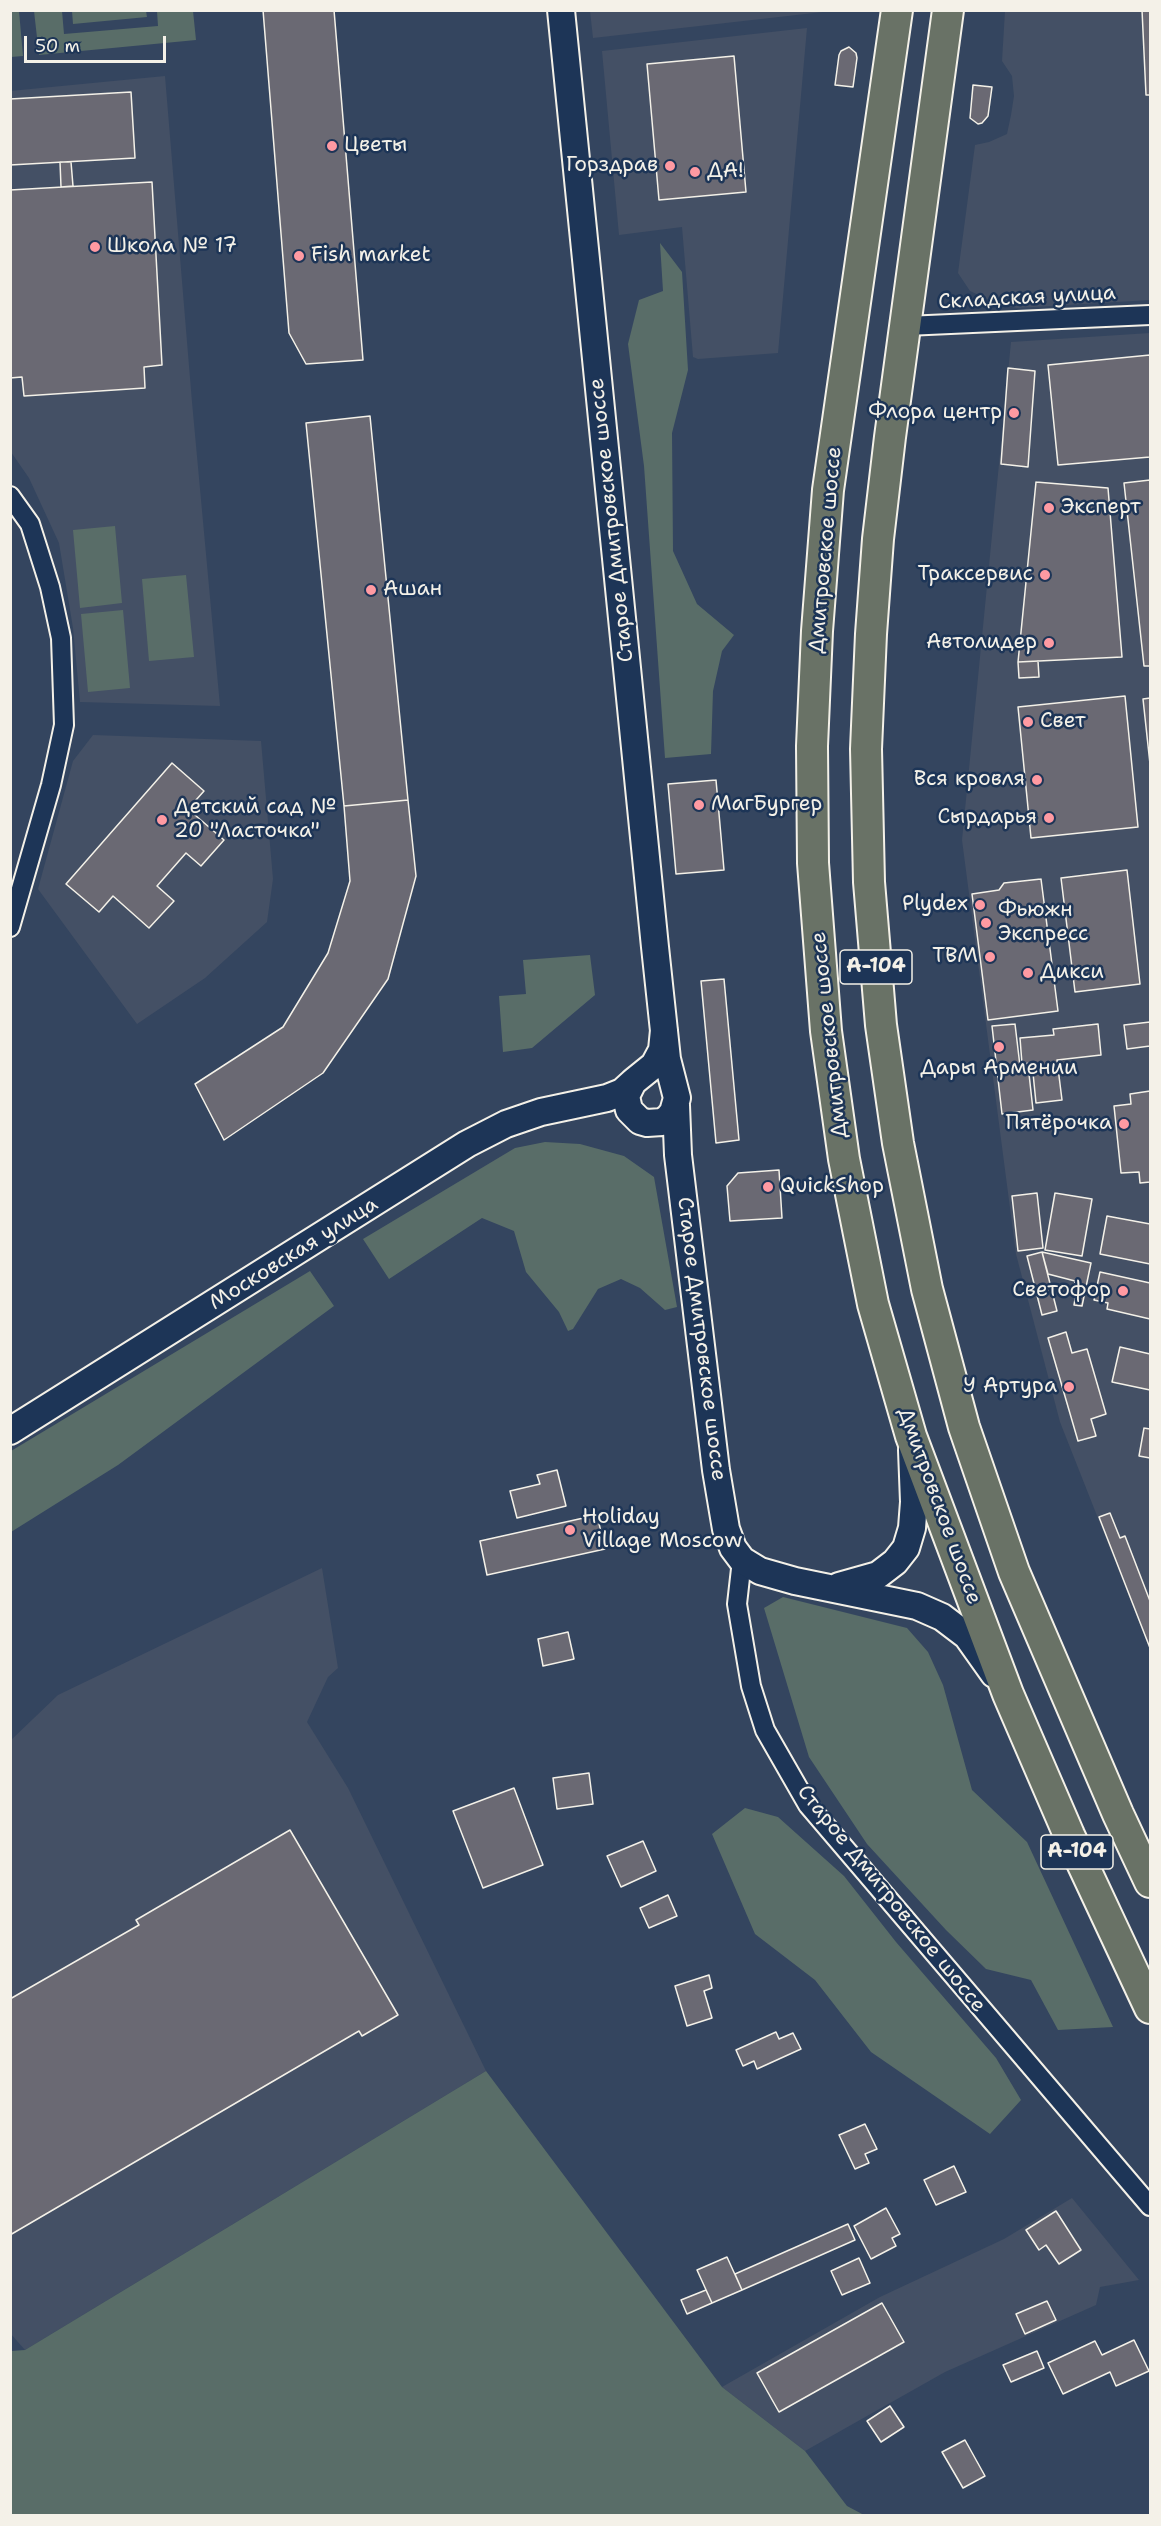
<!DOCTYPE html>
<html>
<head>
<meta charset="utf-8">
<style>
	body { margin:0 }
	#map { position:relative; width:1161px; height:2526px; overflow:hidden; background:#34455f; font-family:"Shantell Sans",sans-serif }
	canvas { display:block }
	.frame { position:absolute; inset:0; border:12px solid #f4f1e8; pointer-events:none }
	.scale { position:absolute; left:24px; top:36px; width:142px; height:27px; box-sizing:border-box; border:3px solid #f4f1e8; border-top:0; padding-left:8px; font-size:18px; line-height:21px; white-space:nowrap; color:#f4f1e8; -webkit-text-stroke:4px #1d3557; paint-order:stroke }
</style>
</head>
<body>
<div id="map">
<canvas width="1161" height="2526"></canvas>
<div class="frame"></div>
<div class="scale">50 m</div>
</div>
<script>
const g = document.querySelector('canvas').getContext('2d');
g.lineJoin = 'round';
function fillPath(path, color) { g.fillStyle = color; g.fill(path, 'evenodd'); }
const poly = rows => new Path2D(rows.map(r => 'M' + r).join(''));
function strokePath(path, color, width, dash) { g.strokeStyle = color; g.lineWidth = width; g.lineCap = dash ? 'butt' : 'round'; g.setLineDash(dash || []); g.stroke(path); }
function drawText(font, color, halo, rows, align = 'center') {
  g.font = font + ' "Shantell Sans",sans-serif'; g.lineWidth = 5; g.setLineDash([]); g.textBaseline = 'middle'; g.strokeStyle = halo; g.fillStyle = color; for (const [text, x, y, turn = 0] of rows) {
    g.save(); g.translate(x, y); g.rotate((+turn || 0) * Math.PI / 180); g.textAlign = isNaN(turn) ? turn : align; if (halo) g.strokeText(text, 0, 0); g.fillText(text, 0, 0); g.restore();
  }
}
fillPath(poly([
	[590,11,590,10,823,11,823,12,593,38],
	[1005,11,1150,11,1150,300,1017,308,998,304,970,291,958,273,975,145,989,142,1007,134,1011,115,1014,96,1012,76,1002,61],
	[807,28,778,353,698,359,693,357,682,227,619,235,602,51],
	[165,76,192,402,220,706,80,702,73,628,59,543,29,478,11,452,10,91],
	[1150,333,1150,1650,1060,1422,1016,1254,962,840,1011,342],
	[93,735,261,741,273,879,267,922,205,978,137,1024,38,889,73,761],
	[322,1568,338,1668,328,1677,307,1722,348,1788,486,2071,25,2350,10,2333,10,1741,58,1695],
	[1072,2198,1139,2280,1100,2287,1096,2305,945,2372,805,2451,722,2387,880,2297,1004,2239]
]), '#445065');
fillPath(poly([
	[11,10,19,11,23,56,11,57],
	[34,11,62,11,64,34,158,26,157,11,193,11,196,40,39,55],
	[72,11,146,11,147,17,73,24],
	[660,243,682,272,688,370,672,433,673,551,697,604,734,635,722,651,713,691,711,754,665,758,644,466,628,344,639,300,663,291],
	[115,526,122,603,80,608,73,530],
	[186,575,194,657,149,661,142,579],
	[123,610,130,688,88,692,81,614],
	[590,955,595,995,532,1048,503,1052,499,996,526,994,523,960],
	[545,1142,580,1144,624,1156,654,1177,677,1307,665,1310,640,1288,621,1279,598,1289,573,1329,568,1331,559,1312,526,1272,514,1231,482,1218,389,1279,363,1239,515,1148],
	[310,1271,334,1306,118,1465,11,1532,11,1451],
	[783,1597,907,1628,928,1652,943,1685,972,1790,1027,1842,1113,2027,1058,2030,1031,1980,986,1969,946,1930,867,1844,809,1757,764,1608],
	[745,1808,778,1817,844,1876,896,1942,996,2058,1021,2100,990,2134,871,2052,815,1980,755,1934,712,1834],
	[486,2071,722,2387,805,2451,847,2506,864,2515,11,2515,11,2351,25,2350]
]), '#596d68');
const building = poly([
	[263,10,334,10,363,360,306,364,289,333,263,10],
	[1142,10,1150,10,1150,95,1146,95,1142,10],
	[849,47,856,53,857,58,853,87,835,85,839,55,841,51,849,47],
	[734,56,746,192,659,200,647,64,734,56],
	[973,85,992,87,988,116,982,123,978,124,970,118,973,85],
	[131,92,135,158,10,165,10,99,131,92],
	[60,162,71,162,73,186,61,187,60,162],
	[152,182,162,365,144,367,145,388,24,396,22,377,10,378,10,190,152,182],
	[1150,355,1150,457,1058,465,1048,365,1150,355],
	[1008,368,1035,371,1028,467,1001,464,1008,368],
	[370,416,408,800,344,806,306,423,370,416],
	[1150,480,1150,666,1144,666,1124,483,1150,480],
	[1036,482,1108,488,1122,657,1018,662,1036,482],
	[1038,661,1039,677,1019,678,1018,662,1038,661],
	[1125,696,1138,827,1031,838,1018,707,1125,696],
	[1150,698,1150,764,1143,699,1150,698],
	[172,763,204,791,188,809,224,840,201,866,186,853,157,886,174,901,149,928,113,896,99,912,66,884,172,763],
	[716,780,724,870,676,874,668,784,716,780],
	[408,800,416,876,388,979,323,1073,224,1140,195,1084,283,1027,328,953,350,881,344,806,408,800],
	[1127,870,1140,984,1075,992,1061,878,1127,870],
	[1041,879,1058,1011,988,1020,972,894,999,890,1004,883,1041,879],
	[724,979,739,1140,716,1143,701,981,724,979],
	[1150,1022,1150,1046,1127,1049,1124,1025,1150,1022],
	[1015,1024,1020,1066,1028,1065,1033,1110,1002,1114,992,1026,1015,1024],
	[1098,1024,1101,1055,1057,1060,1062,1100,1036,1103,1032,1063,1022,1064,1020,1038,1054,1035,1053,1029,1098,1024],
	[1150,1091,1150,1182,1140,1183,1139,1172,1121,1173,1114,1106,1131,1104,1130,1094,1150,1091],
	[779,1170,782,1218,730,1221,727,1186,738,1173,779,1170],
	[1037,1193,1043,1248,1018,1251,1012,1196,1037,1193],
	[1055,1193,1092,1199,1082,1256,1045,1250,1055,1193],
	[1107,1216,1150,1224,1150,1264,1100,1254,1107,1216],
	[1042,1252,1091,1263,1082,1306,1074,1305,1076,1294,1073,1293,1075,1281,1048,1274,1042,1252],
	[1042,1252,1057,1311,1042,1315,1027,1256,1042,1252],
	[1100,1272,1150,1283,1150,1319,1107,1309,1108,1303,1094,1300,1100,1272],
	[1066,1332,1072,1353,1087,1349,1106,1414,1091,1419,1096,1436,1078,1441,1048,1338,1066,1332],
	[1120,1347,1150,1354,1150,1390,1112,1382,1120,1347],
	[1144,1428,1150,1429,1150,1458,1139,1456,1144,1428],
	[557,1470,566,1506,517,1518,510,1491,540,1484,537,1475,557,1470],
	[1110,1513,1120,1538,1125,1536,1150,1601,1150,1648,1099,1517,1110,1513],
	[597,1515,605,1549,487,1575,480,1541,597,1515],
	[568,1632,574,1659,543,1666,538,1639,568,1632],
	[589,1773,593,1804,557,1809,553,1778,589,1773],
	[514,1788,543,1865,483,1888,453,1811,514,1788],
	[290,1830,398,2015,362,2036,359,2031,10,2235,10,1999,139,1925,136,1920,290,1830],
	[643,1841,656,1871,621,1887,607,1856,643,1841],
	[668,1895,677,1916,649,1928,640,1908,668,1895],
	[709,1975,712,1988,704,1991,712,2018,687,2026,675,1986,709,1975],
	[776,2032,779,2039,793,2033,801,2049,757,2069,754,2061,743,2066,736,2050,776,2032],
	[865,2124,877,2149,865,2154,869,2163,855,2169,839,2135,865,2124],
	[954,2166,966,2192,936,2205,924,2180,954,2166],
	[886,2208,900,2234,892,2238,896,2246,871,2259,854,2226,886,2208],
	[1056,2211,1081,2250,1059,2264,1046,2245,1039,2250,1026,2230,1056,2211],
	[848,2224,855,2240,742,2290,735,2274,848,2224],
	[727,2257,742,2290,712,2303,697,2270,727,2257],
	[859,2258,870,2283,842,2295,831,2271,859,2258],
	[706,2290,712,2303,687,2314,681,2300,706,2290],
	[1047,2301,1056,2320,1025,2334,1016,2314,1047,2301],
	[882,2303,904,2342,779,2412,757,2373,882,2303],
	[1134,2340,1149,2371,1116,2386,1110,2372,1063,2394,1048,2363,1095,2341,1102,2355,1134,2340],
	[1037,2351,1044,2368,1011,2382,1003,2365,1037,2351],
	[890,2406,904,2427,881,2442,867,2421,890,2406],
	[965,2440,985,2476,963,2488,942,2452,965,2440]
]);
fillPath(building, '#6a6973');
strokePath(building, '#f4f1e8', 1.5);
const minor = poly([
	[906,326,1150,315],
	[10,496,30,524,50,587,61,638,64,725,51,785,10,927],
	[742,1560,737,1604,751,1686,765,1730,808,1805,1150,2206]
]);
const secondary = poly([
	[561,10,655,947,667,1059,677,1098,673,1112,668,1118,662,1122,647,1123,640,1121,629,1110,626,1096,633,1082,654,1065,662,1050,664,1030],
	[676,1105,678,1155,716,1470,726,1529,733,1548,742,1560,760,1571,795,1581,917,1606,942,1617,967,1636,994,1674],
	[10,1431,467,1144,506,1124,541,1112,607,1098,622,1092,633,1082],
	[839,1586,878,1575,895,1562,906,1548,912,1528,914,1502,912,1450]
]);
const trunk = poly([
	[897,10,828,490,817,631,812,746,813,863,826,1031,844,1159,873,1304,911,1436,1008,1694,1069,1835,1150,2008],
	[948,10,890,437,878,539,871,634,866,749,869,882,881,1025,898,1143,927,1289,964,1427,1014,1572,1118,1814,1150,1882]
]);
strokePath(minor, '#f4f1e8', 22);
strokePath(secondary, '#f4f1e8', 30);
strokePath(trunk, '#f4f1e8', 34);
strokePath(minor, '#1d3557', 18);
strokePath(secondary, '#1d3557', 26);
strokePath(trunk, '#697266', 30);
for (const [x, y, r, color] of [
	[332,146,6,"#ff9aa2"],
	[670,166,6,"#ff9aa2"],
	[695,172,6,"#ff9aa2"],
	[95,247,6,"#ff9aa2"],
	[299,256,6,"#ff9aa2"],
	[1014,413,6,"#ff9aa2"],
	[1049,508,6,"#ff9aa2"],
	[1045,575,6,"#ff9aa2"],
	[371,590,6,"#ff9aa2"],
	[1049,643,6,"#ff9aa2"],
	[1028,722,6,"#ff9aa2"],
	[1037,780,6,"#ff9aa2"],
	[699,805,6,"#ff9aa2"],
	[1049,818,6,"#ff9aa2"],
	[162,820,6,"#ff9aa2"],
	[980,905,6,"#ff9aa2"],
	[986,923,6,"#ff9aa2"],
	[990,957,6,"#ff9aa2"],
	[1028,973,6,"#ff9aa2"],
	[999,1047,6,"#ff9aa2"],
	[1124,1124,6,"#ff9aa2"],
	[768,1187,6,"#ff9aa2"],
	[1123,1291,6,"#ff9aa2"],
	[1069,1387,6,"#ff9aa2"],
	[570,1530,6,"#ff9aa2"]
]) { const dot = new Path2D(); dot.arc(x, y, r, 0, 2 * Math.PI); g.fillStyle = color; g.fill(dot); strokePath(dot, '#1d3557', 2); }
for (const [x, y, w] of [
	[876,967,72],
	[1077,1852,72]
]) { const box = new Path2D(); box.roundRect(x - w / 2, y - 17, w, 34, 4.5); g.fillStyle = '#1d3557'; g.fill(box); strokePath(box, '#f4f1e8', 1.5); }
drawText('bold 20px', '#f4f1e8', null, [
	["А-104",876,967],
	["А-104",1077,1852]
]);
drawText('21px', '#f4f1e8', '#1d3557', [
	["Цветы",344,146],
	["Горздрав",658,166,"right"],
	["ДА!",707,172],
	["Школа № 17",107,247],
	["Fish market",311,256],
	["Флора центр",1002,413,"right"],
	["Эксперт",1061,508],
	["Траксервис",1033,575,"right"],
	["Ашан",383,590],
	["Автолидер",1037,643,"right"],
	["Свет",1040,722],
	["Вся кровля",1025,780,"right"],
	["МагБургер",711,805],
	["Детский сад №",174,808],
	["20 \"Ласточка\"",174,832],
	["Сырдарья",1037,818,"right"],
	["Plydex",968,905,"right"],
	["Фьюжн",998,911],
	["Экспресс",998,935],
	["ТВМ",978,957,"right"],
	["Дикси",1040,973],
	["Дары Армении",999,1069,"center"],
	["Пятёрочка",1112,1124,"right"],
	["QuickShop",780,1187],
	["Светофор",1111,1291,"right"],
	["У Артура",1057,1387,"right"],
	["Holiday",582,1518],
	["Village Moscow",582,1542]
], 'left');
drawText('21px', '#f4f1e8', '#1d3557', [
	["Складская улица",1027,298,-3],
	["Старое Дмитровское шоссе",612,520,-96],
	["Дмитровское шоссе",826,550,-85],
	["Дмитровское шоссе",830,1035,-96],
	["Московская улица",294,1254,-32],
	["Старое Дмитровское шоссе",701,1339,83],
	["Дмитровское шоссе",939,1506,70],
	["Старое Дмитровское шоссе",891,1899,51]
]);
</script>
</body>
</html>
